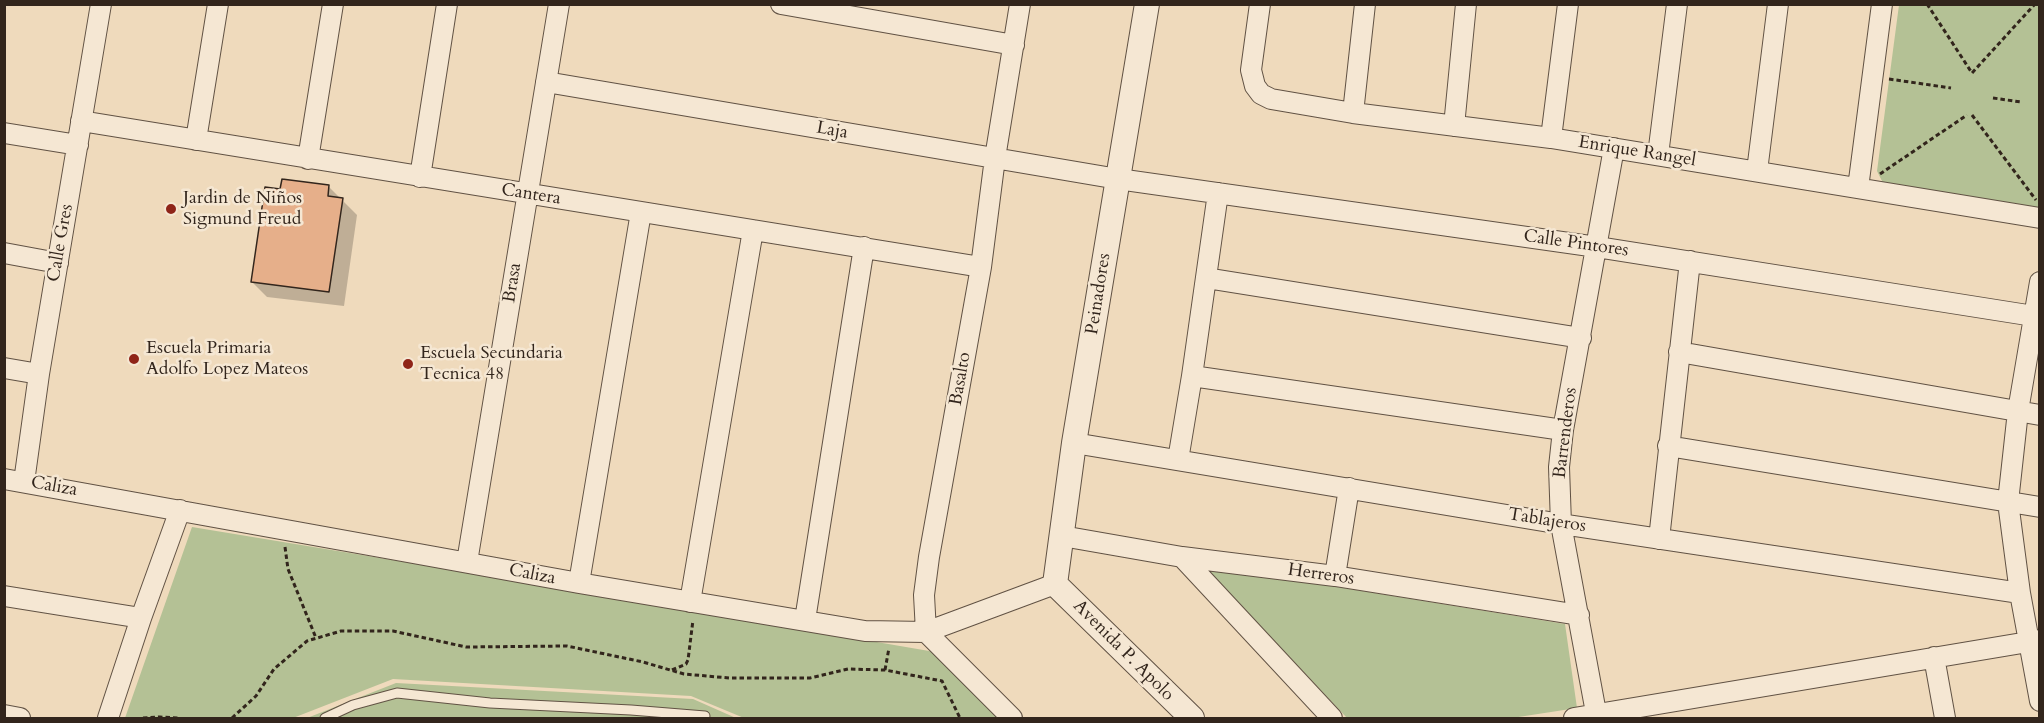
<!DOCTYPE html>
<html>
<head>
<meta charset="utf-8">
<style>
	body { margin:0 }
	#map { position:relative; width:2044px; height:723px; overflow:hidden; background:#efdabc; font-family:Cardo,serif }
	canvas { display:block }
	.frame { position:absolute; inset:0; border:6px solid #32251c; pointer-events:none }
</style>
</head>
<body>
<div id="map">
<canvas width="2044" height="723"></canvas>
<div class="frame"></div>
</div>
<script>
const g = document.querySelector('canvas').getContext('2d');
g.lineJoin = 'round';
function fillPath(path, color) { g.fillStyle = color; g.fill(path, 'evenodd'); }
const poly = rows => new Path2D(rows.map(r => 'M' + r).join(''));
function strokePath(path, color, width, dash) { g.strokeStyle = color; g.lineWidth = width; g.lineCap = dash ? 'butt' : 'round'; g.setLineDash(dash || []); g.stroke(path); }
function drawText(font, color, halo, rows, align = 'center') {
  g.font = font + ' Cardo,serif'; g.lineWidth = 5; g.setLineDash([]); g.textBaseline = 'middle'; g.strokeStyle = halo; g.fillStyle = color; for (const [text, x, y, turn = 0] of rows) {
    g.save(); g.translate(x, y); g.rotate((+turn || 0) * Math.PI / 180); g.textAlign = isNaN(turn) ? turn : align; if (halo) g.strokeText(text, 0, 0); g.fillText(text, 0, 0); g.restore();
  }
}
fillPath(poly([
	[1899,5,2039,5,2039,208,1884,185,1877,171],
	[192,527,538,584,935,652,1002,718,744,718,691,696,393,679,293,718,125,718],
	[1203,565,1565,624,1577,708,1512,718,1347,718],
	[396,683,693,699,736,718,307,718]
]), '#b4c195');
fillPath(poly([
	[328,186,357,215,344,306,267,297,252,282,281,190]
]), '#0003');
const building = poly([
	[282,179,329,185,328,196,343,198,329,292,251,282,265,187,280,189,282,179]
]);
fillPath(building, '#e6af8a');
strokePath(building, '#32251c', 1.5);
const service = poly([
	[325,718,353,705,397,693,490,703,631,710,705,716]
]);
const minor = poly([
	[781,4,1014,45],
	[1260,4,1251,70,1255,86,1261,94,1271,99,1353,113,1551,138,2040,218],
	[546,82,1118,179,1597,247,2040,317],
	[1353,113,1365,4],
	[81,121,981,267],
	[1454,126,1466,4],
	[4,133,78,145],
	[1551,138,1568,4],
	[196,140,218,4],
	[1658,155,1677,4],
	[308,159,333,4],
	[1757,171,1778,4],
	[420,177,447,4],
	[1858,188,1882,4],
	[4,253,58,263],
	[1206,278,1581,338],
	[2040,282,2018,411,2008,502,2020,593,2040,701],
	[1679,352,2040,415],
	[4,368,39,374],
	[1192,376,1563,430],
	[1074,443,1561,524,2020,593],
	[1668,446,2040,507],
	[1178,460,1192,376,1218,193],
	[4,479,579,583,865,631,926,632,1055,584],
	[24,482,39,374,101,4],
	[1062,536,1182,557,1335,576,1579,615],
	[1659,539,1690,261],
	[1182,557,1332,718],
	[467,562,559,4],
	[1335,576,1349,488],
	[579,583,641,212],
	[4,596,141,618],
	[690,602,753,230],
	[805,620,864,247],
	[1934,657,1945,718],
	[4,715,20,718],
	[108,718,141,618,180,510],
	[1012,718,926,632,924,595,929,557,981,267,995,158,1020,4],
	[1574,718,2040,640],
	[1597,718,1561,524,1559,467,1563,430,1614,148]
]);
const tertiary = poly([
	[1147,4,1074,443,1055,584,1192,718]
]);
strokePath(service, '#615244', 11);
strokePath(minor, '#615244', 22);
strokePath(tertiary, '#615244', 26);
strokePath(poly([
	[1927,4,1972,73,2035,4],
	[1889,79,1951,88],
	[1993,98,2021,102],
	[1972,115,2036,200],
	[1880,174,1967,115],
	[285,547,288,569,316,638],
	[672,670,686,664,688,660,693,620],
	[885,670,889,648],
	[143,718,160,717,178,718],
	[232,718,256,696,274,669,307,641,341,631,393,631,466,647,567,646,643,662,684,674,729,678,810,678,848,669,885,670,942,681,960,718]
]), '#32251c', 3, [4.5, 3]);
strokePath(service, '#f5e7d3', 9);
strokePath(minor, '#f5e7d3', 20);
strokePath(tertiary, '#f5e7d3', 24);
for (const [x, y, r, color] of [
	[171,209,6,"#8f2418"],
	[134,359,6,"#8f2418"],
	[408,364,6,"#8f2418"]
]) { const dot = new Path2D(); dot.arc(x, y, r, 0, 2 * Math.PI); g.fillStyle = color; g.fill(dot); strokePath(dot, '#f5e7d3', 2); }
drawText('18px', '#32251c', '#f5e7d3', [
	["Laja",832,131,10],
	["Enrique Rangel",1637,152,9],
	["Cantera",531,195,9],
	["Calle Gres",61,243,-80],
	["Calle Pintores",1576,244,8],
	["Brasa",513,283,-81],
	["Peinadores",1099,294,-81],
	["Basalto",961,379,-80],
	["Barrenderos",1566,433,-83],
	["Caliza",54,487,10],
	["Tablajeros",1547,521,9],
	["Caliza",532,575,11],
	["Herreros",1321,575,8],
	["Avenida P. Apolo",1123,651,45]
]);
drawText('18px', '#32251c', '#f5e7d3', [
	["Jardin de Niños",183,199],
	["Sigmund Freud",183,220],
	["Escuela Primaria",146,349],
	["Adolfo Lopez Mateos",146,370],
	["Escuela Secundaria",420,354],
	["Tecnica 48",420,375]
], 'left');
</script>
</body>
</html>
